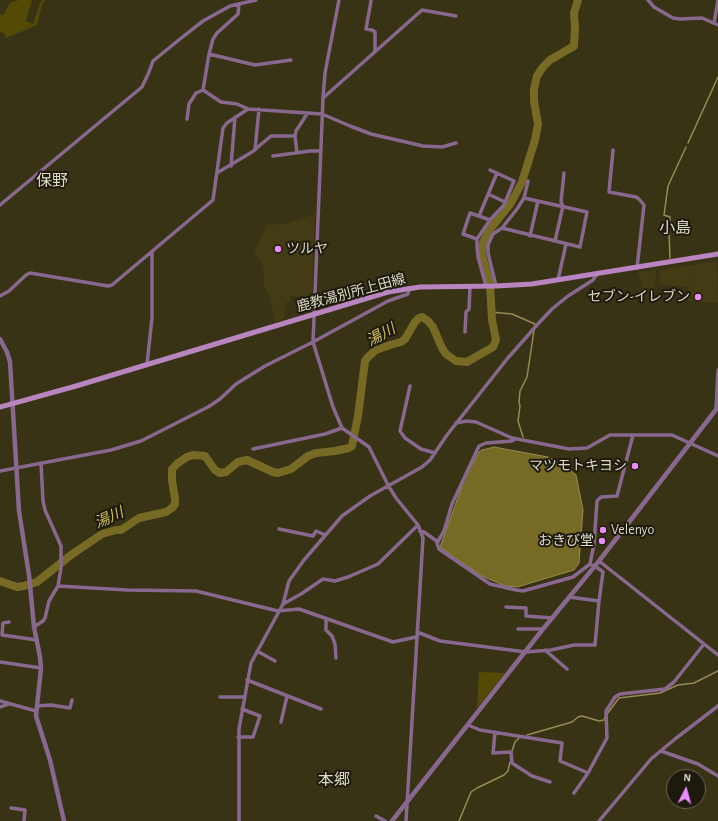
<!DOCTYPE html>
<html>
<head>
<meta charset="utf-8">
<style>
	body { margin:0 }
	#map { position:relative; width:718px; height:821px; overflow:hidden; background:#383314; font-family:"Alegreya Sans",sans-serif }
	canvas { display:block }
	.north { position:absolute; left:666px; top:769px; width:40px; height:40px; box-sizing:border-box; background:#1d1a0d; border:1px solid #696657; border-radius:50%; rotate:6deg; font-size:11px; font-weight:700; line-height:16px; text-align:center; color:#dcd9c7 }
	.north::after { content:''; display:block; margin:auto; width:14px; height:18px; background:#ea8dfc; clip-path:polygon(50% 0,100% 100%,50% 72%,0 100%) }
</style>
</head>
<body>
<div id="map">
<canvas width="718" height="821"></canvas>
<div class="north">N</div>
</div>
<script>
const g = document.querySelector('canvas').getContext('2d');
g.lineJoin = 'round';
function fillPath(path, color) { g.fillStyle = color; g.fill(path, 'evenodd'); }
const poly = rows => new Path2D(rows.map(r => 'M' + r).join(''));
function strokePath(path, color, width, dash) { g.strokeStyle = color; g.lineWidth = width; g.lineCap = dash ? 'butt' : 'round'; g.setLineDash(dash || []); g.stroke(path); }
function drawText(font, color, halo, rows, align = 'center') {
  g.font = font + ' "Alegreya Sans","Noto Sans JP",sans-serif'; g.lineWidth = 4; g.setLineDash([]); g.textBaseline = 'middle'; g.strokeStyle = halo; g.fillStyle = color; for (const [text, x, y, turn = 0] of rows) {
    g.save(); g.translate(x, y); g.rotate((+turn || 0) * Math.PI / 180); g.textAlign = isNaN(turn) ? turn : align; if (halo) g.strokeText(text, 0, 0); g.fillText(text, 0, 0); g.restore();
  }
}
fillPath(poly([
	[315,214,312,298,290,296,290,302,286,302,284,319,275,322,270,298,264,286,263,264,254,252,267,225,289,223],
	[717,261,718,303,687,301,690,265],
	[690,265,688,287,659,284,660,270],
	[656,270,655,292,642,290,642,284,638,272]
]), '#423b13');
fillPath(poly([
	[19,0,32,0,26,21,33,24,40,3,42,0,45,0,42,4,37,25,6,38,5,34,0,32,0,15,4,14,10,3],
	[479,672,505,673,477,708]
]), '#544a06');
const water = poly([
	[494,447,548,457,564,465,576,475,583,510,579,563,574,570,517,587,505,586,482,576,440,547,465,478,479,452,482,450,494,447]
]);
fillPath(water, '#766a24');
strokePath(water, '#958b55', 1);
strokePath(poly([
	[688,143,718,77],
	[670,258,669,233,670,217,664,215,668,186,686,147],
	[491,312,512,314,535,324,527,377,520,391,519,402,520,406,518,421,523,437],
	[607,714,619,698,660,693,678,685,694,683,718,671],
	[527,735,572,722,578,717,582,716,599,721,604,720,605,717],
	[512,751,515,742,519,738],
	[459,821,471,792,477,788,504,775,508,771,510,762]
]), '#958b55', 1.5);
strokePath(poly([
	[0,581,17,587,24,586,37,582,71,555,102,534,116,530,121,530,139,518,166,512,172,508,175,504,175,499,172,480,172,469,178,463,187,457,193,455,205,456,215,470,220,473,226,472,238,462,247,460,273,472,278,473,291,469,308,456,316,453,335,451,349,448,352,446,358,416,365,361,368,357,376,350,390,345,401,342,405,339,415,322,419,318,422,317,428,321,433,327,442,348,446,354,456,361,467,362,493,347,496,340,492,320,490,284,482,255,483,243,488,232,511,203,522,182,535,140,538,124,534,101,534,89,537,76,543,67,550,60,574,46,575,28,574,13,578,0]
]), '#766a24', 8);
strokePath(poly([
	[339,0,325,73,323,98,313,342,333,407,342,428,369,447,388,485,396,498,418,525,423,538,406,821],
	[648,0,654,7,673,18,680,19,702,18,718,25],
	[371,1,366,29,372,30,375,32,375,51],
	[239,4,238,14,217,33,213,39,209,54,203,90,221,102,237,104,248,109,322,114,350,126,371,134,423,146,442,147,456,143],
	[714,23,718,0],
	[209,54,255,65,291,60],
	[323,98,422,10,456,16],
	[187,119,189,104,196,93,203,90],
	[295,136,297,153],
	[255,150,259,109],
	[613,150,609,192,636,197,639,199,644,205,637,268],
	[273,156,310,151,320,151],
	[231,166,235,117],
	[217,173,252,152,271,136,295,136,296,131,307,114],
	[488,194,505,202],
	[0,205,142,87,149,72,153,61,180,39,203,21,230,6,256,0],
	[479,216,497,173],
	[502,228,580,247,587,212,524,198],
	[530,236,538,201],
	[477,239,463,234,470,213,490,220],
	[555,241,563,206,561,202,564,173],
	[558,280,566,244],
	[486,286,478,257,477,246,477,239,490,220,504,205,514,181,490,170],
	[496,286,488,253,488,245,493,234,502,228,517,209,524,198,528,181],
	[0,296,9,291,26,275,30,273,108,286,112,285,213,200,223,128,227,123,248,109],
	[465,332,466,312,469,309,470,287],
	[147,364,152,318,152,252],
	[410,386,400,431,405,438,421,449,435,453],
	[716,409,718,370],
	[456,423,467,421,476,422,512,438,569,449,587,448,610,435,672,435,718,456],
	[515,439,512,441,486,443,479,446,452,504,444,531,437,543,439,549,490,584,516,590,523,591,573,577,590,564],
	[253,449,325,434,342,428],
	[0,471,111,450,141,441,208,407,220,399,236,384,265,366,313,342,388,301,408,294,409,288],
	[279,529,313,536,316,531,325,535],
	[420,531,424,532,438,542],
	[599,561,718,655],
	[58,586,127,590,196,591,278,611,299,609,393,642,416,637],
	[599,601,603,572,595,566,590,564,594,544,597,501,601,497,617,496,633,435],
	[283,604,301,594,323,579,335,581,348,577,378,564,418,525],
	[506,607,526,608,526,616,553,618],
	[326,618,326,630,332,636,335,644,336,658],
	[9,622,3,623,2,635,37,640],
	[34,627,43,621,45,618,49,601,58,586,61,568,61,546,45,510,43,501,41,463],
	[518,629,543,629],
	[417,632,440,641,526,652,551,650,574,645,595,645,599,601,569,597],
	[545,650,567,669],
	[257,651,275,661],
	[0,662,41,668],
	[247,680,321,709],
	[220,697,244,697],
	[0,701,36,711],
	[37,706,51,705,70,708,72,700],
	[0,707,8,704],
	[281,722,287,696],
	[468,725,480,730,562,743,560,761,588,773],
	[495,732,493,753,511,752,512,763,532,776,550,782],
	[238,737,253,737,260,716,242,709],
	[661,751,698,764,718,776],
	[574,793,588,773,607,738,606,711,615,697,620,694,665,689,674,682,704,644],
	[11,808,25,810,24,821],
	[376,816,385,821],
	[239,821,239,729,251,663,283,604,289,581,304,560,342,516,370,496,422,467,430,460,447,435,507,359,537,325,552,309,568,296,593,280,597,274],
	[599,821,651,759,675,739,718,706]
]), '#88688e', 3.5);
strokePath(poly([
	[0,339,7,352,10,362,19,511,29,575,34,627,40,657,41,668,36,716,50,760,64,821],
	[392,821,543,629,599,561,718,407]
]), '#88688e', 4.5);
strokePath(poly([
	[0,407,76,386,388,292,420,287,496,286,532,284,718,254]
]), '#b885c1', 5);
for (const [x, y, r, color] of [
	[278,249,4,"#ea8dfc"],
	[698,297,4,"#ea8dfc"],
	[635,466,4,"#ea8dfc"],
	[603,530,4,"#ea8dfc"],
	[602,541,4,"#ea8dfc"]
]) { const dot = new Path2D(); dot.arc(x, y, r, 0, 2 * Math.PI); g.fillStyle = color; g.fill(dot); strokePath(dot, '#1d1a0d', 1.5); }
drawText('14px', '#dcd9c7', '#1d1a0d', [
	["ツルヤ",286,249,"left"],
	["セブン-イレブン",690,297],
	["マツモトキヨシ",627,466],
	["Velenyo",611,530,"left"],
	["おきび堂",594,541]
], 'right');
drawText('14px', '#dcd9c7', '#1d1a0d', [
	["鹿教湯別所上田線",351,293,-15]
]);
drawText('italic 15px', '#d1c05e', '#1d1a0d', [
	["湯川",381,335,-29],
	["湯川",109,518,-24]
]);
drawText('16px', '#dcd9c7', '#1d1a0d', [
	["保野",52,181],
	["小島",675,228],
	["本郷",334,780]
]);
</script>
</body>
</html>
